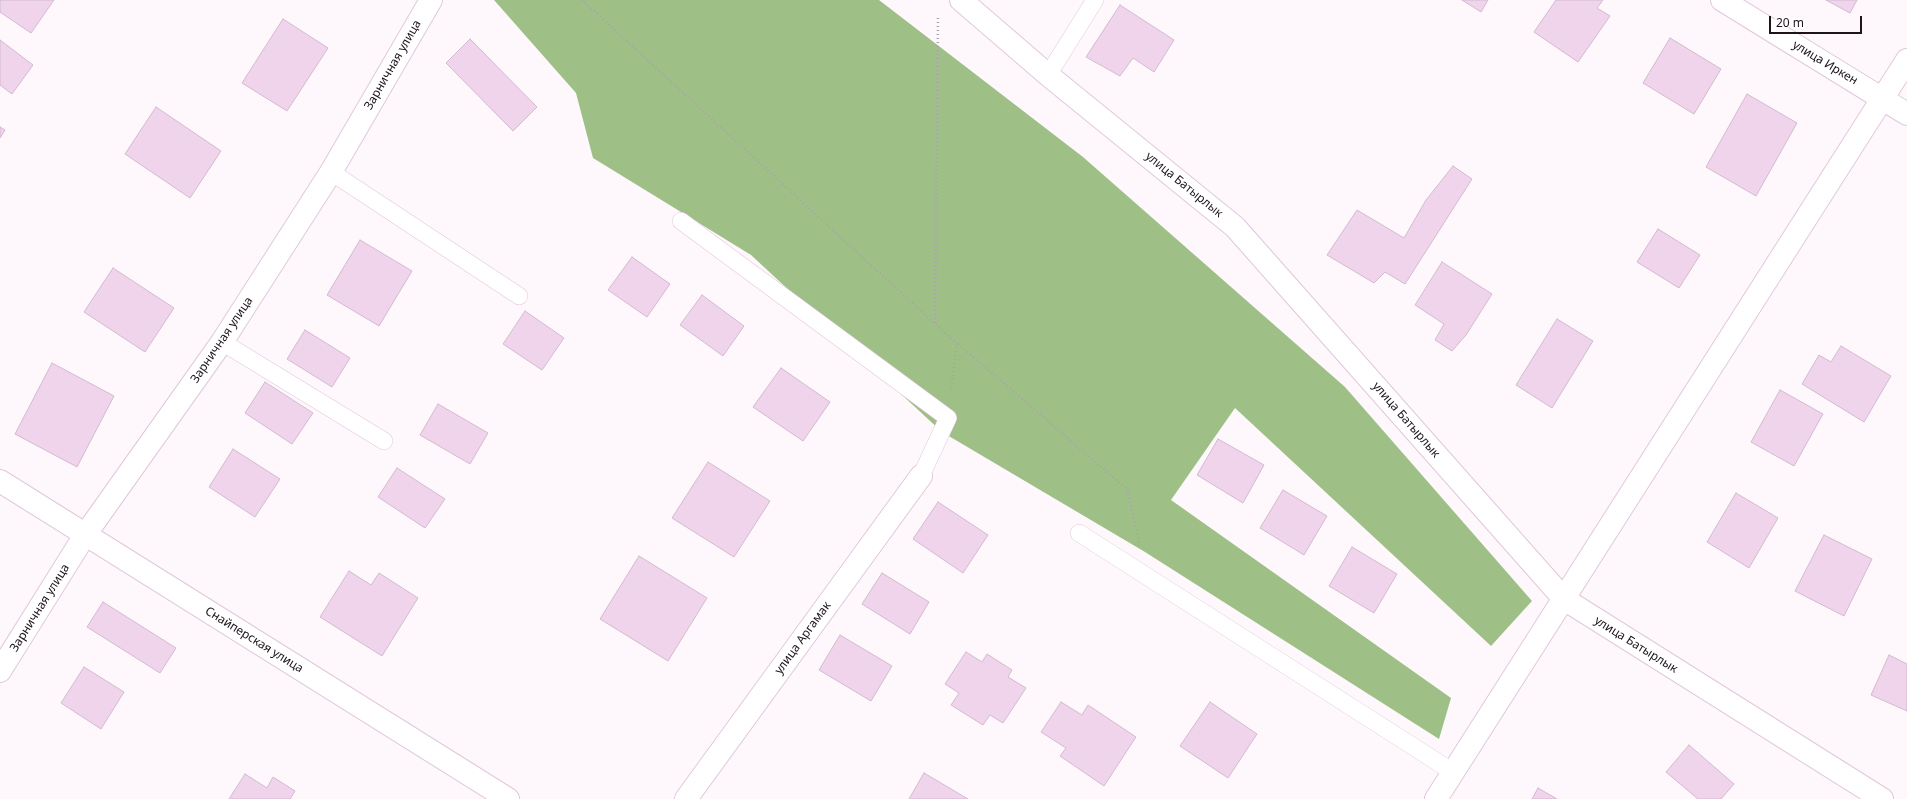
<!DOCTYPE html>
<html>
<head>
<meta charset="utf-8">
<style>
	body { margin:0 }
	#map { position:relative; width:1907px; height:799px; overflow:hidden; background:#fef8fd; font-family:"Noto Sans",sans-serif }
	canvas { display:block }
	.scale { position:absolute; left:1769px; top:16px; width:93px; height:18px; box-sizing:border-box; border:2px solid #1c131b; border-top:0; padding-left:5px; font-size:12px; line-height:14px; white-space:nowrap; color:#1c131b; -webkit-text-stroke:3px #fff; paint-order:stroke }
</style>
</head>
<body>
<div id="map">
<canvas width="1907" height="799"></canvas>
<div class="scale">20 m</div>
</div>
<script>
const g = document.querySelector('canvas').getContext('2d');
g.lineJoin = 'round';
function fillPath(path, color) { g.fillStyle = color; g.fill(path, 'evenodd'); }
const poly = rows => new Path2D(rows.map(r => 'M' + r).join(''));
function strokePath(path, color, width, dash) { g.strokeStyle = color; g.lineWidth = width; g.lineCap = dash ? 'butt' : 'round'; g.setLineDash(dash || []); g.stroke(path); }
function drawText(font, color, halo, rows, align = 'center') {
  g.font = font + ' "Noto Sans",sans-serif'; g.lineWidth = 4; g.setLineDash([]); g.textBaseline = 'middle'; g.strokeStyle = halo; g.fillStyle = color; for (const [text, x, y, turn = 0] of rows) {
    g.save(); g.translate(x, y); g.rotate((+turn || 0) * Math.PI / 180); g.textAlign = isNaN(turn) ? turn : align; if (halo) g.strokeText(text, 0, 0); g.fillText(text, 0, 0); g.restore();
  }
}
fillPath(poly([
	[494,0,879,0,1083,157,1345,387,1532,601,1491,646,1235,408,1171,500,1451,698,1439,739,1145,552,942,432,751,255,593,158,576,93]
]), '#9ec087');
const building = poly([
	[0,0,54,0,31,33,0,12,0,0],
	[1462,0,1488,0,1481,12,1462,0],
	[1556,0,1603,0,1597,8,1610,16,1578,62,1534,32,1556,0],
	[1826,0,1857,0,1850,13,1826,0],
	[1120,5,1174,40,1154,72,1133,58,1120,76,1086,57,1120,5],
	[283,19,328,48,287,111,242,83,283,19],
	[1670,38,1721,69,1694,114,1643,83,1670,38],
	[470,39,537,107,513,131,446,63,470,39],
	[0,40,33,65,12,94,0,85,0,40],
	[1747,94,1797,123,1756,196,1706,167,1747,94],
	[156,107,221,151,190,198,125,154,156,107],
	[0,127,5,130,0,138,0,127],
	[1453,166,1472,179,1405,284,1385,272,1374,283,1327,255,1357,210,1404,238,1426,200,1453,166],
	[1658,229,1700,255,1679,288,1637,262,1658,229],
	[360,240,412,271,379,326,327,295,360,240],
	[632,257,670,284,647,317,608,290,632,257],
	[1442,262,1492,294,1466,335,1452,351,1435,340,1444,324,1415,305,1442,262],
	[113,268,174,308,145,352,84,312,113,268],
	[702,295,744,326,723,356,680,325,702,295],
	[525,311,564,338,542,370,503,344,525,311],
	[1557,319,1593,341,1552,408,1516,385,1557,319],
	[305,330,350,358,332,387,287,359,305,330],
	[1841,346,1891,376,1864,422,1802,384,1819,355,1831,362,1841,346],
	[52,363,114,396,77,467,15,434,52,363],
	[781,368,830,402,803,441,753,407,781,368],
	[265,382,313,413,292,444,245,413,265,382],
	[1780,390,1823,414,1794,466,1751,442,1780,390],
	[438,404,488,433,470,464,420,435,438,404],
	[1218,439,1264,465,1243,503,1197,475,1218,439],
	[233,449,280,479,255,517,209,487,233,449],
	[708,462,770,501,734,557,672,518,708,462],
	[397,468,445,499,425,528,378,497,397,468],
	[1283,490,1327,516,1304,555,1260,528,1283,490],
	[1736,493,1778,518,1749,568,1707,542,1736,493],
	[938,502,988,535,963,573,913,539,938,502],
	[1824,535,1872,559,1844,616,1795,591,1824,535],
	[1352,547,1397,574,1374,613,1329,586,1352,547],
	[639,556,707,598,668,661,600,619,639,556],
	[349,571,371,585,379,573,418,598,382,656,320,617,349,571],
	[882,573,929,602,910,634,862,604,882,573],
	[103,602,176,648,160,673,87,627,103,602],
	[840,635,892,666,871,701,819,670,840,635],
	[966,652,982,662,987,654,1012,670,1008,677,1026,688,1003,723,990,715,983,725,951,705,959,693,945,684,966,652],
	[1889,655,1907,664,1907,711,1871,695,1889,655],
	[84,667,124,692,101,729,61,703,84,667],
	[1061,702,1082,715,1088,705,1136,737,1104,786,1060,756,1066,748,1041,732,1061,702],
	[1210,702,1257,734,1228,778,1180,746,1210,702],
	[1689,745,1734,784,1721,799,1698,799,1666,772,1689,745],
	[924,773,968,799,909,799,924,773],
	[245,774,267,788,273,777,295,791,290,799,229,799,245,774],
	[1538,788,1557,799,1532,799,1538,788]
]);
fillPath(building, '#efd4eb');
strokePath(building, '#d2b9cf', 1);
const lane = poly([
	[1048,75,1095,0],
	[331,172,519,296],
	[681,221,948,418,921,476],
	[222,342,384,441],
	[1079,533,1453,772]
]);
const street = poly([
	[961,0,1048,75,1235,227,1564,599,1882,799],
	[1722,0,1907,114],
	[0,481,508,799],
	[0,671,85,535,222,342,331,172,431,0],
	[686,799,921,476],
	[1436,799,1907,60]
]);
strokePath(lane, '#e1c7dd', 18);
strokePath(street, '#e1c7dd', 24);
strokePath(poly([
	[582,0,957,344,951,390],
	[935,323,938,16],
	[958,344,1127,489,1139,542]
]), '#aaa3a9', 2.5, [1, 3]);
strokePath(lane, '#fff', 17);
strokePath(street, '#fff', 22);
drawText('12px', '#1c131b', '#fff', [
	["улица Иркен",1825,63,31],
	["Зарничная улица",393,65,-60],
	["улица Батырлык",1184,185,39],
	["Зарничная улица",222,340,-56],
	["улица Батырлык",1406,420,49],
	["Зарничная улица",40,608,-58],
	["улица Аргамак",803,638,-54],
	["Снайперская улица",254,640,32],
	["улица Батырлык",1636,645,32]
]);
</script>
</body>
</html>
